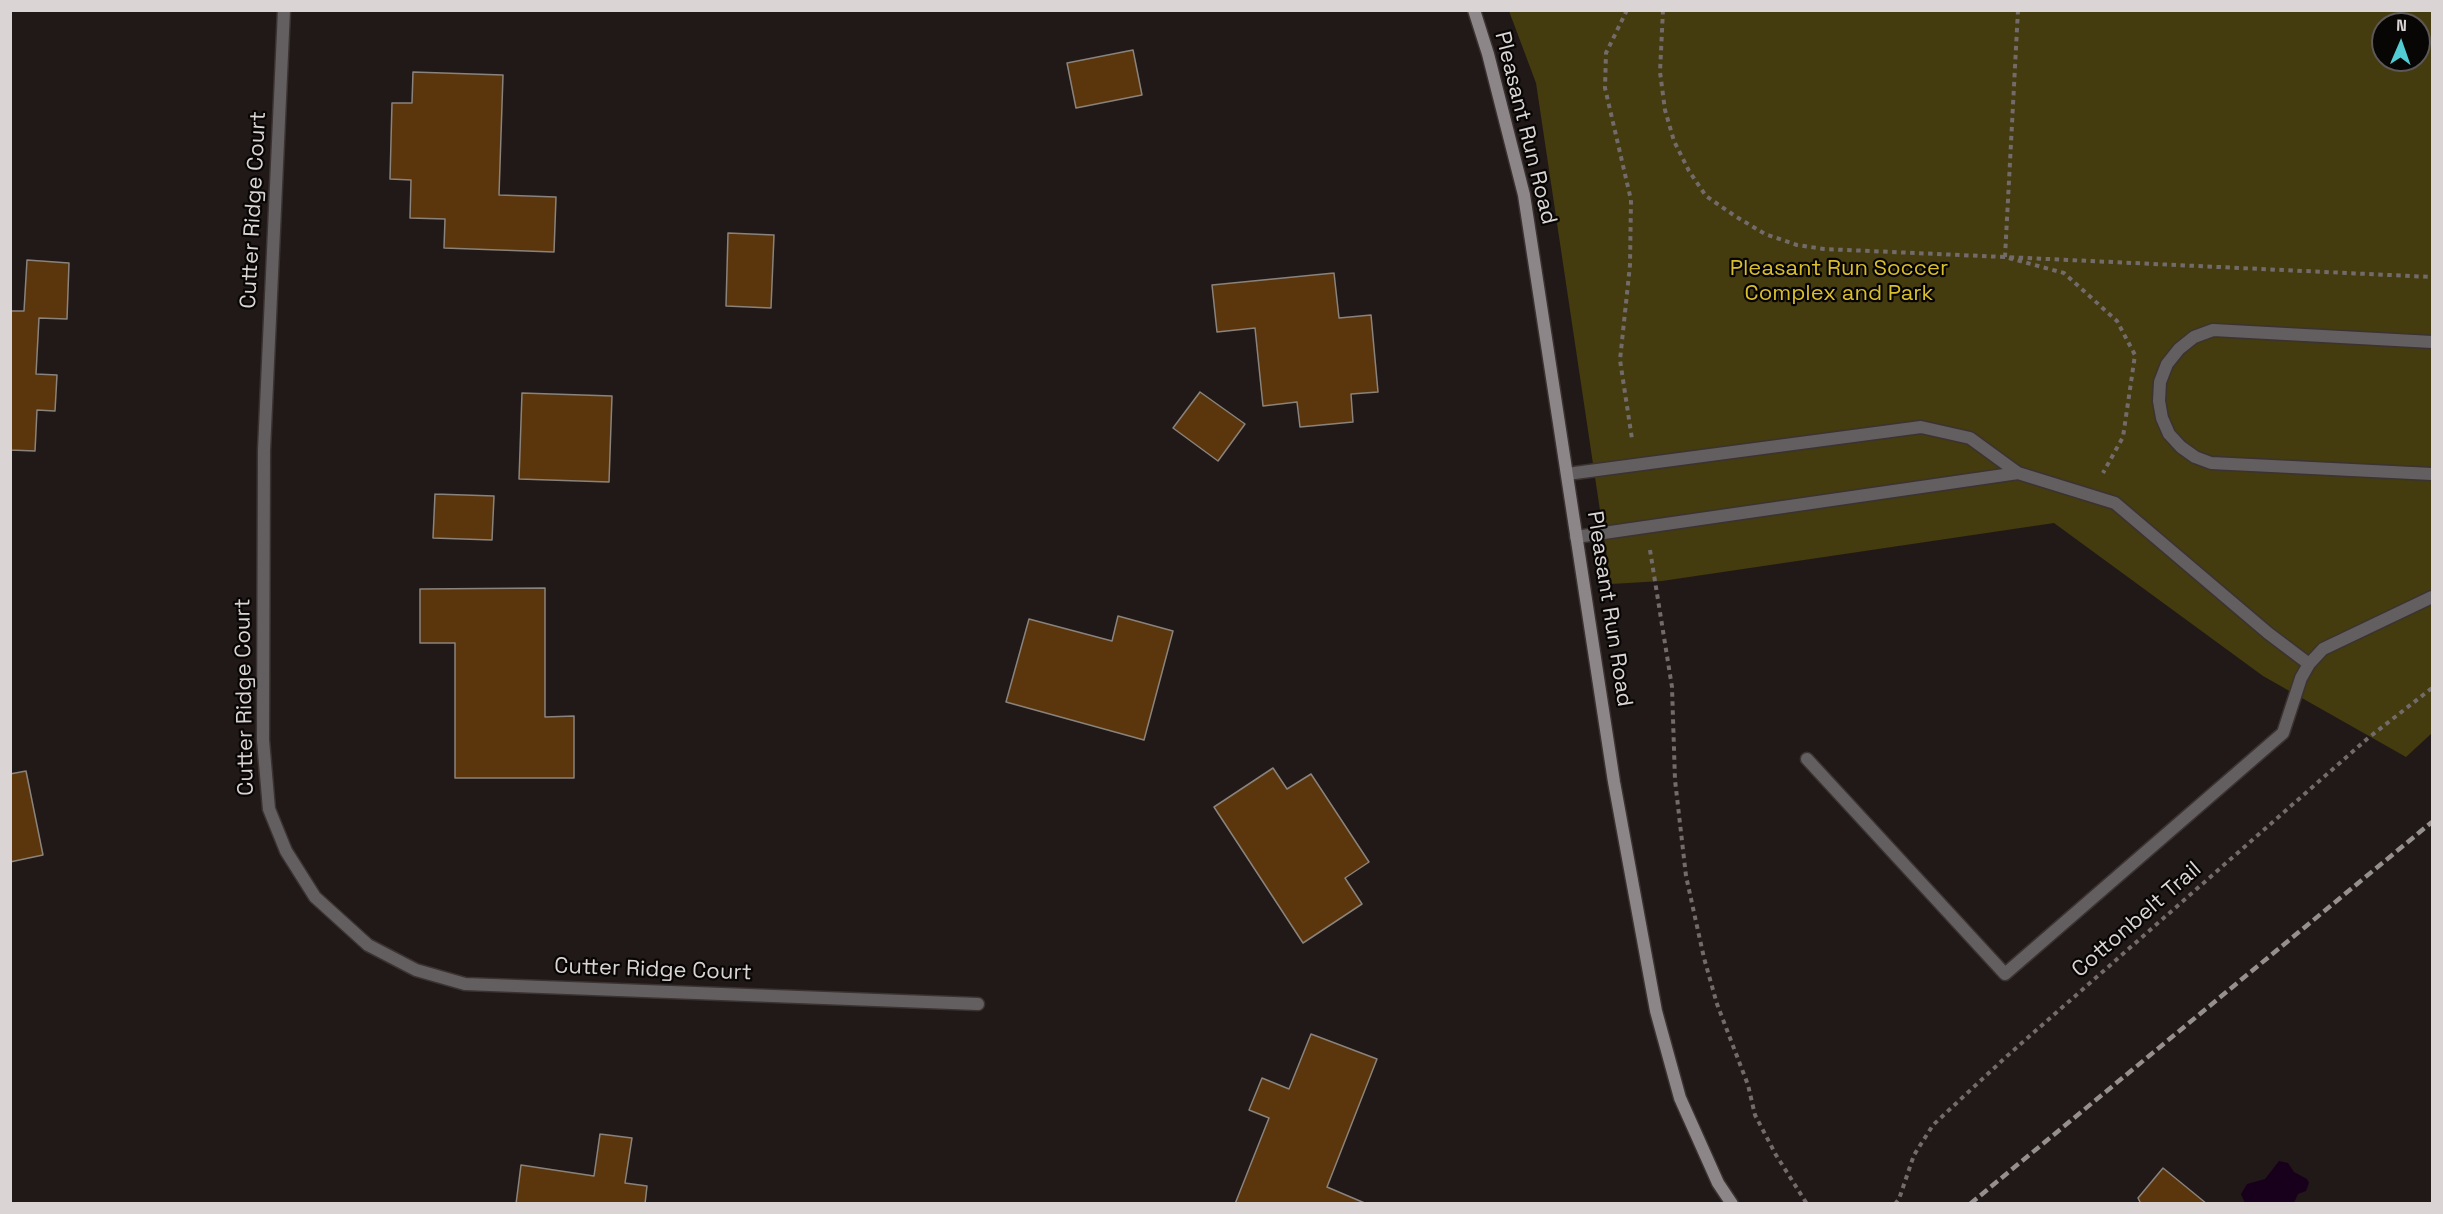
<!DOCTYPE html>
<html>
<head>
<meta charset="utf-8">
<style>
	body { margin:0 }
	#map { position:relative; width:2443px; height:1214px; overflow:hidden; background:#211918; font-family:"Space Grotesk",sans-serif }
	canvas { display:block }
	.frame { position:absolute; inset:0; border:12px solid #dad5d4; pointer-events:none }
	.north { position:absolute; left:2371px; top:12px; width:60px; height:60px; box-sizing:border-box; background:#080505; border:2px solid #5c5858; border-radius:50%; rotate:2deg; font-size:16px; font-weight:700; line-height:24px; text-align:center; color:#dad5d4 }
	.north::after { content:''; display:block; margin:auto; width:21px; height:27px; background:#51ccd2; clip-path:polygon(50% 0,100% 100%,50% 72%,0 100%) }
</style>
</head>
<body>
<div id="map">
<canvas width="2443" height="1214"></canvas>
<div class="frame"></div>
<div class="north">N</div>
</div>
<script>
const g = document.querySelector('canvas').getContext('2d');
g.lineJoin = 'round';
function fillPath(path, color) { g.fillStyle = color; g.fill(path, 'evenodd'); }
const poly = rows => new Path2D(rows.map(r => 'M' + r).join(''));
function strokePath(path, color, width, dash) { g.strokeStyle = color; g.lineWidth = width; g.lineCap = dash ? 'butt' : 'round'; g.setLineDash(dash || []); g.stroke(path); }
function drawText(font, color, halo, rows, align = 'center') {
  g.font = font + ' "Space Grotesk",sans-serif'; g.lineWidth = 4.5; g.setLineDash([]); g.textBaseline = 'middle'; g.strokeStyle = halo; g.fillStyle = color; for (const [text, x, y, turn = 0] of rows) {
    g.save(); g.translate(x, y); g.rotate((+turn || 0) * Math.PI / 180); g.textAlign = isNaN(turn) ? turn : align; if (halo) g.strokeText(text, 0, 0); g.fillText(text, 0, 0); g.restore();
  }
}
fillPath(poly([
	[1509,11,2432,11,2432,733,2406,757,2263,676,2054,523,1662,581,1611,584,1536,83],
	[2383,24,2419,24,2419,60,2383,60]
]), '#443b0f');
fillPath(poly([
	[2279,1161,2288,1163,2294,1172,2307,1179,2309,1183,2306,1191,2298,1194,2294,1203,2245,1203,2241,1194,2247,1184,2265,1179]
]), '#18001c');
const building = poly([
	[1133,50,1142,95,1076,108,1067,63,1133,50],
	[413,72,503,75,499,195,556,197,554,252,444,248,445,219,410,218,411,180,390,179,392,103,412,103,413,72],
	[728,233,774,235,771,308,726,306,728,233],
	[27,260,69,263,67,319,39,318,36,374,57,375,55,411,37,410,35,451,10,450,10,311,24,311,27,260],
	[1334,273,1339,318,1371,315,1378,392,1351,394,1353,422,1300,427,1297,402,1263,406,1255,328,1217,332,1212,285,1334,273],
	[1200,392,1245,424,1218,461,1173,428,1200,392],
	[522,393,612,396,609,482,519,479,522,393],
	[435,494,494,496,492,540,433,538,435,494],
	[545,588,545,717,574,716,574,778,455,778,455,643,420,643,420,589,545,588],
	[1118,616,1173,631,1144,740,1006,702,1029,619,1112,641,1118,616],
	[1273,768,1287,789,1311,774,1369,862,1345,878,1362,904,1303,943,1214,807,1273,768],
	[26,771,43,855,10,862,10,774,26,771],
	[1311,1034,1377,1059,1327,1187,1367,1204,1235,1204,1269,1118,1249,1110,1262,1078,1289,1089,1311,1034],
	[600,1134,632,1138,625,1183,647,1186,645,1204,516,1204,521,1165,594,1176,600,1134],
	[2163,1168,2207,1204,2141,1204,2138,1198,2163,1168]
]);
fillPath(building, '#5b360d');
strokePath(building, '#8a837c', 1.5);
const lane = poly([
	[2432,342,2213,330,2194,337,2179,349,2167,364,2160,382,2159,401,2162,418,2169,434,2181,447,2195,457,2211,463,2432,474],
	[1567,474,1921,427,1970,438,2018,473,2115,503,2268,633,2309,664,2323,649,2432,597],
	[1576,537,2018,473],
	[1807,759,2005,974,2283,733,2301,678,2309,664]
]);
const street = poly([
	[284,10,264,450,263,740,269,809,286,851,315,897,368,945,416,970,465,984,978,1004]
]);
const secondary = poly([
	[1474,10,1488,54,1524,195,1614,782,1656,1011,1680,1098,1718,1183,1732,1204]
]);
strokePath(lane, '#3b3332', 15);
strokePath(street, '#3b3332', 15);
strokePath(secondary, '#3b3332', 15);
strokePath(poly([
	[1627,10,1606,53,1605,88,1631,200,1630,265,1620,360,1632,439],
	[1663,10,1660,72,1665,110,1674,141,1689,171,1706,196,1735,216,1765,234,1797,245,1824,249,2005,257,2064,273,2117,321,2135,355,2123,437,2103,473],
	[2018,10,2005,257,2432,277],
	[1650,550,1672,687,1675,780,1686,876,1704,958,1717,1004,1748,1085,1755,1115,1776,1155,1807,1204],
	[1895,1204,1899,1199,1914,1155,1933,1125,2007,1056,2367,739,2432,688]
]), '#726b6a', 4, [4.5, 4.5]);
strokePath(lane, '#635f60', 12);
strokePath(street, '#635f60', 12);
strokePath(secondary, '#8d8688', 12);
strokePath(poly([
	[1970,1204,2432,822]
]), '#958f8e', 4.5, [9, 4.5]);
drawText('22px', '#dad5d4', '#080505', [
	["Pleasant Run Road",1525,128,76],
	["Cutter Ridge Court",254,210,-87],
	["Pleasant Run Road",1609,609,81],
	["Cutter Ridge Court",245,697,-91],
	["Cottonbelt Trail",2137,920,-41],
	["Cutter Ridge Court",653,970,2]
]);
drawText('22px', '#dabf2d', '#080505', [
	["Pleasant Run Soccer",1839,269],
	["Complex and Park",1839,294]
]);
</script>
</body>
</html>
